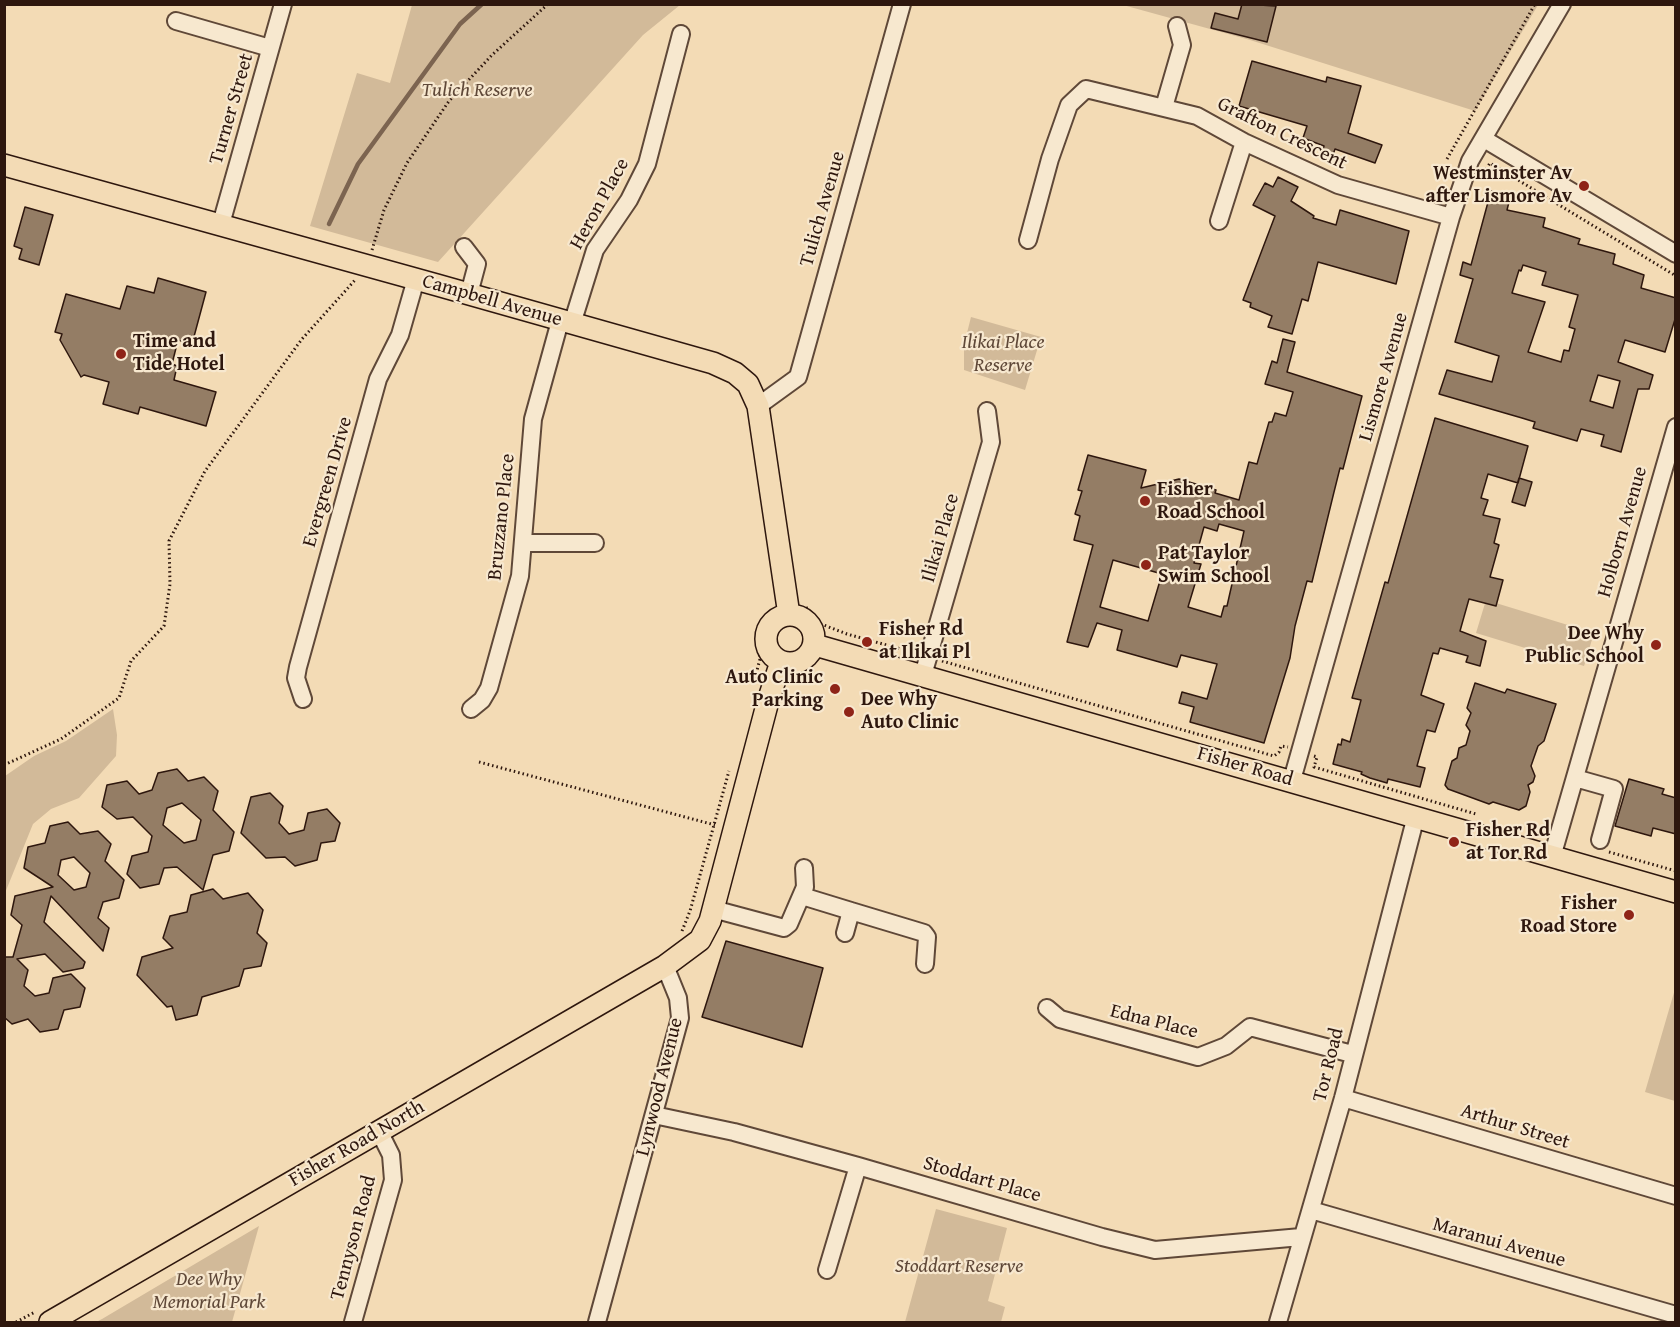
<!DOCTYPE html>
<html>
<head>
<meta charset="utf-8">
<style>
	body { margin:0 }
	#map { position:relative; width:1680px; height:1327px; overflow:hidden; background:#f3dbb5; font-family:"Gentium Book Plus",serif }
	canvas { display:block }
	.frame { position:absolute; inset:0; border:6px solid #2e170e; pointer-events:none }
</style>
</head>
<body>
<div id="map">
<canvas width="1680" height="1327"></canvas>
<div class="frame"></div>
</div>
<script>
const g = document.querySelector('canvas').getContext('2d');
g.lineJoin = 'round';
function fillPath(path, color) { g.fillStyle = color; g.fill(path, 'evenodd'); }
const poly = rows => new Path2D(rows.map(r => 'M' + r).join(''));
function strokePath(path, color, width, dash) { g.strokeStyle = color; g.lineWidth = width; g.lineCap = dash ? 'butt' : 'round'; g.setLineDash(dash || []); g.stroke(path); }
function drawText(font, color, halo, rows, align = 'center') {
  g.font = font + ' "Gentium Book Plus",serif'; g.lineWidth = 4.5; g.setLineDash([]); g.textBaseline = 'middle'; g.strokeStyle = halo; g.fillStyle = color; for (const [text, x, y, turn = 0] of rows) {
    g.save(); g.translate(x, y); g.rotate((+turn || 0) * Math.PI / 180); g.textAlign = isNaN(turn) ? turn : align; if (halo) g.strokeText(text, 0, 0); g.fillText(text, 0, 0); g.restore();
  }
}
fillPath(poly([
	[412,5,412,4,680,5,643,35,438,262,310,226,357,73,390,83],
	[1123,5,1538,5,1475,111,1250,40],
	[971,317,1041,337,1025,390,964,370,964,345],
	[1486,600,1594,633,1584,666,1476,633],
	[113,709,117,735,116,756,79,798,51,809,33,824,5,893,5,776,34,756,66,741],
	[1675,989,1675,1101,1645,1092],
	[936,1209,1007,1228,988,1301,1005,1307,1001,1322,905,1322],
	[259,1226,232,1322,96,1322,102,1319]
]), '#d2ba99');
strokePath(poly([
	[329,224,358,164,460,24,482,4]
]), '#7c6450', 4.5);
const building = poly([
	[1242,4,1276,6,1267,42,1211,28,1215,13,1238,19,1242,4],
	[1252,61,1326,82,1327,77,1361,86,1348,133,1382,145,1375,163,1335,149,1332,158,1321,155,1324,146,1303,138,1307,126,1239,106,1252,61],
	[1278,177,1298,187,1291,201,1314,216,1313,218,1336,225,1340,210,1409,231,1396,284,1318,262,1308,301,1302,299,1292,334,1268,327,1272,316,1250,307,1251,303,1243,300,1275,216,1253,205,1265,183,1273,187,1278,177],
	[1491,191,1510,198,1507,210,1545,218,1543,227,1580,239,1578,244,1615,254,1613,264,1644,275,1641,288,1676,298,1676,316,1665,352,1625,340,1618,362,1653,375,1649,389,1638,389,1621,452,1601,446,1604,435,1581,429,1577,441,1533,428,1535,422,1522,418,1439,394,1447,370,1492,382,1499,356,1455,342,1473,279,1460,275,1463,262,1471,265,1491,191],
	[1523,265,1546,272,1542,285,1578,295,1569,327,1575,329,1569,351,1564,350,1561,362,1528,352,1545,302,1512,293,1519,270,1521,271,1523,265],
	[1598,375,1620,381,1613,408,1590,401,1598,375],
	[25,207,53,215,39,265,19,259,22,249,14,246,25,207],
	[158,278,206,292,192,344,178,340,172,364,177,366,174,380,216,392,206,426,140,407,138,414,103,404,109,382,84,375,81,377,60,340,62,334,55,332,66,294,120,309,127,286,154,293,158,278],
	[1283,339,1295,342,1287,372,1362,396,1343,469,1340,468,1334,492,1312,582,1307,581,1295,626,1290,658,1264,743,1190,722,1194,707,1179,703,1182,692,1207,699,1217,664,1181,655,1177,667,1117,650,1122,630,1097,623,1088,647,1067,642,1093,545,1074,540,1080,516,1075,514,1082,491,1078,490,1088,455,1146,470,1141,488,1179,479,1216,490,1215,493,1239,500,1249,462,1257,464,1269,422,1272,422,1275,413,1286,416,1293,392,1265,384,1272,361,1277,363,1283,339],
	[1219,524,1244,531,1227,606,1224,606,1221,617,1188,607,1201,564,1194,563,1204,527,1217,531,1219,524],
	[1113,560,1162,574,1148,621,1100,607,1113,560],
	[1435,418,1528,446,1518,483,1488,474,1481,498,1488,500,1483,515,1500,519,1494,543,1499,545,1490,577,1503,580,1496,606,1469,599,1460,631,1486,641,1480,666,1466,662,1468,656,1440,648,1438,654,1433,653,1421,695,1444,704,1435,732,1427,730,1417,766,1425,768,1420,787,1388,779,1387,783,1370,778,1361,774,1362,772,1333,764,1338,744,1341,745,1342,739,1350,742,1361,700,1352,698,1385,582,1388,583,1435,418],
	[1519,478,1532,482,1525,506,1512,502,1519,478],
	[1475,683,1505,693,1507,689,1556,704,1544,741,1538,746,1531,766,1535,776,1533,782,1528,785,1530,792,1526,806,1519,810,1493,802,1489,804,1448,789,1445,785,1452,761,1457,758,1459,748,1466,745,1470,731,1466,725,1471,713,1467,708,1475,683],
	[177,769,188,781,204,777,218,791,213,810,234,832,229,851,213,855,203,890,177,867,164,868,159,884,140,888,127,874,132,856,148,852,152,836,133,817,117,819,102,807,107,785,127,781,139,794,152,790,158,773,177,769],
	[182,803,201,820,196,840,184,843,163,825,167,808,182,803],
	[1629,779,1664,789,1662,794,1676,798,1676,834,1653,828,1651,836,1615,826,1629,779],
	[270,793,283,806,279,823,289,834,304,830,308,813,327,809,340,823,335,841,321,843,317,860,295,866,285,857,266,858,241,833,251,797,270,793],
	[68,822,80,834,98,831,111,844,105,861,124,880,119,898,103,902,98,918,109,928,103,951,51,896,44,922,85,962,83,968,63,972,45,954,17,959,28,970,24,986,35,996,49,993,53,978,71,974,85,988,80,1007,64,1010,58,1029,40,1032,28,1019,12,1024,4,1017,4,957,13,957,22,925,11,915,15,896,53,887,24,868,28,847,45,843,50,826,68,822],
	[74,857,90,873,86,887,74,890,58,875,61,860,74,857],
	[213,889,223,899,248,893,263,910,257,933,267,943,261,966,244,969,239,986,202,997,197,1015,176,1020,172,1006,167,1007,137,975,142,957,173,948,163,938,170,916,187,912,191,895,213,889],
	[726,941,823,968,802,1047,702,1017,726,941]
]);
fillPath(building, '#947d65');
strokePath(building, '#2e170e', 1.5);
const minor = poly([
	[176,21,270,48],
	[1164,107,1182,45,1177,26],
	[1484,139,1676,254],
	[1219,221,1244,142],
	[221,224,283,4],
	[1028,240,1050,159,1069,105,1086,89,1197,116,1244,142,1338,185,1451,217],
	[464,247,477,264,469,294],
	[572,324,595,250,629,200,647,164,681,34],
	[758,406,798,377,902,4],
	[524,543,595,543],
	[923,675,991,442,987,411],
	[303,699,296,678,298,667,378,379,400,335,416,279],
	[471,709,482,700,489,688,520,576,533,419,560,321],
	[1575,778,1614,789,1600,840],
	[1292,780,1451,217,1466,173,1470,161,1562,4],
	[1552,857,1676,427],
	[802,896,851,911,845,933],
	[713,909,784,928,789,924,805,887,804,868],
	[851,911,924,933,927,937,925,964],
	[1047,1008,1060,1019,1198,1057,1226,1046,1250,1027,1352,1054],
	[1343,1098,1676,1196],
	[654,1115,734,1132,858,1166,1102,1237,1155,1250,1301,1237],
	[1311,1210,1676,1315],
	[827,1270,858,1166],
	[353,1322,393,1180,391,1155,379,1131],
	[597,1322,680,1018,678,998,665,966],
	[1278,1322,1343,1098,1416,816]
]);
const major = poly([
	[4,165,437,285,713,363,735,373,748,384,758,406,789,615],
	'766 639a24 24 0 1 1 48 0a24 24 0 1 1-48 0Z',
	[815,645,1676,892],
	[50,1322,665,966,700,940,710,921,768,701,781,662]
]);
strokePath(minor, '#5f4838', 20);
strokePath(major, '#2e170e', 24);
strokePath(poly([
	[1447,159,1535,4],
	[1484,173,1490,163,1676,276],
	[372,250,384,210,407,163,449,101,492,55,548,4],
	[806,607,813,618,821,624,847,634,915,653],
	[942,661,1274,756,1279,752,1281,746,1288,747],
	[755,678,760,659,757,639,770,610],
	[1314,756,1317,757,1314,767,1476,814],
	[479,762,715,825],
	[4,765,61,739,119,698,131,661,164,626,170,584,169,541,205,471,302,339,356,279],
	[1609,852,1676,871],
	[682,931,690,911,729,771],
	[16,1322,35,1312]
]), '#2e170e', 3, [1.5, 3]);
strokePath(minor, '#f7e8cf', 16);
strokePath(major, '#f3dbb5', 21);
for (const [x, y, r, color] of [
	[1584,186,6,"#8f2418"],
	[121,354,6,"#8f2418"],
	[1145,501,6,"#8f2418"],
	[1146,565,6,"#8f2418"],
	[867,642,6,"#8f2418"],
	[1656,645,6,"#8f2418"],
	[835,689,6,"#8f2418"],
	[849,712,6,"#8f2418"],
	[1454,842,6,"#8f2418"],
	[1629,915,6,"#8f2418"]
]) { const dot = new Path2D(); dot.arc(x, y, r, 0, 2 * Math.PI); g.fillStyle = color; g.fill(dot); strokePath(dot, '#f7e8cf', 2); }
drawText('italic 20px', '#5f4838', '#f7e8cf', [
	["Tulich Reserve",477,91],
	["Ilikai Place",1003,343],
	["Reserve",1003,366],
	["Stoddart Reserve",959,1267],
	["Dee Why",209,1280],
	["Memorial Park",209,1303]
]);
drawText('20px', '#2e170e', '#f7e8cf', [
	["Turner Street",232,109,-74],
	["Grafton Crescent",1282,134,26],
	["Heron Place",600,204,-61],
	["Tulich Avenue",823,209,-74],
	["Campbell Avenue",492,301,16],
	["Lismore Avenue",1384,377,-74],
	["Evergreen Drive",328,482,-74],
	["Bruzzano Place",502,517,-84],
	["Holborn Avenue",1623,532,-74],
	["Ilikai Place",941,538,-74],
	["Fisher Road",1245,767,16],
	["Edna Place",1154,1022,14],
	["Tor Road",1329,1065,-76],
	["Lynwood Avenue",660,1087,-76],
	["Arthur Street",1515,1127,17],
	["Fisher Road North",357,1144,-30],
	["Stoddart Place",982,1180,16],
	["Tennyson Road",354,1238,-75],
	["Maranui Avenue",1499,1243,16]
]);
drawText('bold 20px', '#2e170e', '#f7e8cf', [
	["Westminster Av",1572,174,"right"],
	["after Lismore Av",1572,197,"right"],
	["Time and",133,342],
	["Tide Hotel",133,365],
	["Fisher",1157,490],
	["Road School",1157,513],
	["Pat Taylor",1158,554],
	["Swim School",1158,577],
	["Fisher Rd",879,630],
	["at Ilikai Pl",879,653],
	["Dee Why",1644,634,"right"],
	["Public School",1644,657,"right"],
	["Auto Clinic",823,678,"right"],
	["Parking",823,701,"right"],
	["Dee Why",861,700],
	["Auto Clinic",861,723],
	["Fisher Rd",1466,831],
	["at Tor Rd",1466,854],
	["Fisher",1617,904,"right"],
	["Road Store",1617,927,"right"]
], 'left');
</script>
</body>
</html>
